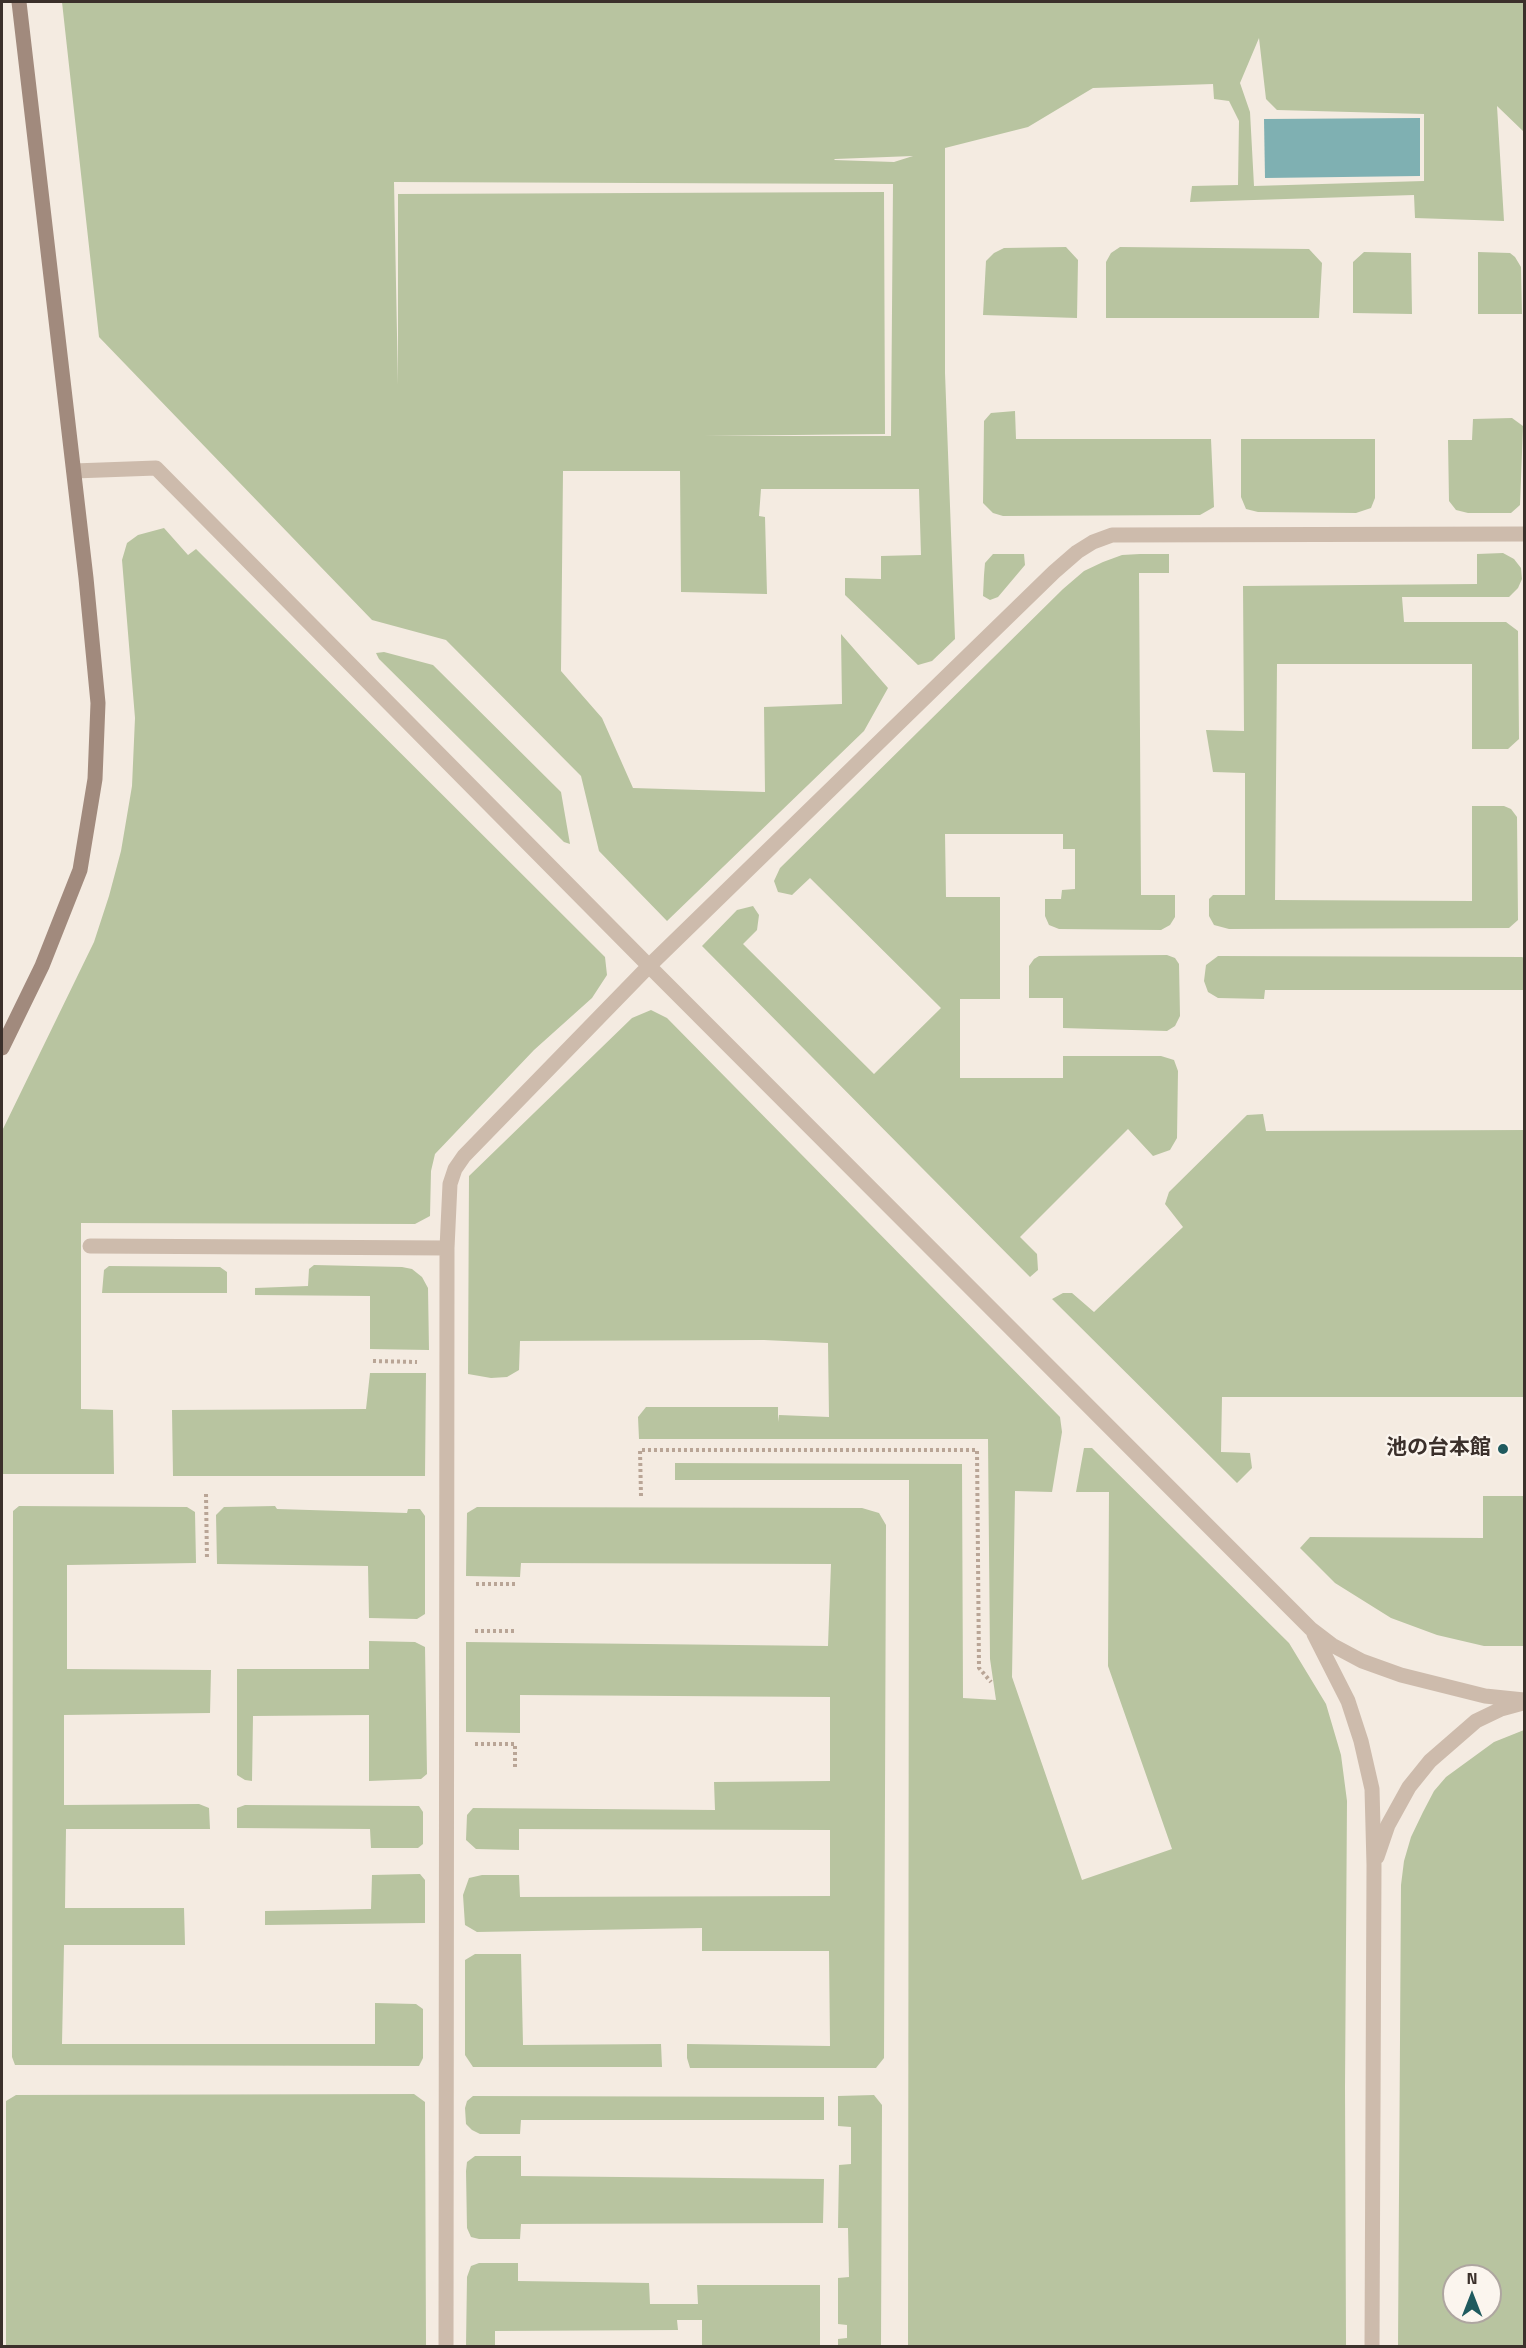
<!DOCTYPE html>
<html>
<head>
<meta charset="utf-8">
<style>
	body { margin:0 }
	#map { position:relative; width:1526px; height:2348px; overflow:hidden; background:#f4ebe1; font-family:"Titillium Web",sans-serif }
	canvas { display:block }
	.frame { position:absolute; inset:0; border:3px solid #3b302b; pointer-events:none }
	.north { position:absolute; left:1442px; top:2264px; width:60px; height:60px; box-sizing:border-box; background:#fbf5ee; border:2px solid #aea6a0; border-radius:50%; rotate:0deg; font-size:16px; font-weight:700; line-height:24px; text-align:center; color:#3b302b }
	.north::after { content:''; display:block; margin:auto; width:21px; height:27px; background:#1f5a5e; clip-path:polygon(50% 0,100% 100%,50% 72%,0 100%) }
</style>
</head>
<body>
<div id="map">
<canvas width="1526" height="2348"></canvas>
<div class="frame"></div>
<div class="north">N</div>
</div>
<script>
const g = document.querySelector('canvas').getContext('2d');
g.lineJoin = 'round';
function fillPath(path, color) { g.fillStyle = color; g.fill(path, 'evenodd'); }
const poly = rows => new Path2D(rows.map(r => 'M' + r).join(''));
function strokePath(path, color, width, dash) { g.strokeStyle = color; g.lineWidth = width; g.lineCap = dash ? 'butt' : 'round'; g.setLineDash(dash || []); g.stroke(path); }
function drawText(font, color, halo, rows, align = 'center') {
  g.font = font + ' "Titillium Web","Noto Sans JP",sans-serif'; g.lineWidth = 4.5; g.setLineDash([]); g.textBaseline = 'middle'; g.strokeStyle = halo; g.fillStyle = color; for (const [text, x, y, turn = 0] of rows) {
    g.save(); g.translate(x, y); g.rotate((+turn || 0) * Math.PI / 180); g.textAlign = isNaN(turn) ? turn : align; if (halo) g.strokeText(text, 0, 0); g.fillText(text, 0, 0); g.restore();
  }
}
fillPath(poly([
	[62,2,1524,2,1524,132,1497,106,1504,221,1415,218,1414,195,1190,202,1192,186,1238,185,1239,121,1229,101,1214,99,1213,84,1093,88,1028,127,945,148,945,373,955,639,932,661,918,665,845,595,845,578,881,579,881,556,921,555,919,489,761,489,759,516,765,517,767,594,681,592,680,471,563,471,561,671,602,718,633,788,765,792,764,707,842,704,841,634,888,688,864,731,667,921,599,851,581,776,446,640,372,620,99,337],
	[1259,38,1266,99,1277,110,1424,114,1424,181,1254,186,1250,112,1240,83],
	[913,156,894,162,834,160,835,159],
	[394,182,893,184,891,436,704,436,885,434,884,192,398,194,398,385],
	[1066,247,1078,260,1077,318,983,315,986,261,994,253,1004,248],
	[1120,247,1309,249,1322,263,1319,318,1106,318,1106,262,1111,253],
	[1364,252,1411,253,1412,314,1353,313,1353,262],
	[1478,252,1510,253,1515,257,1521,267,1522,314,1478,314],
	[1015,411,1016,439,1211,439,1214,507,1200,515,1003,516,993,513,983,503,984,421,991,413],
	[1512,418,1523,426,1520,505,1511,513,1468,513,1456,510,1449,501,1448,440,1472,440,1473,419],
	[1241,439,1375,439,1375,498,1371,508,1356,513,1258,512,1246,509,1241,497],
	[164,528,188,555,196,549,605,957,607,975,592,998,534,1050,435,1154,431,1171,430,1216,415,1224,81,1223,81,1409,113,1410,114,1474,2,1474,2,1131,94,942,109,896,121,851,132,786,135,718,122,560,127,543,138,535],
	[1503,553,1514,559,1521,568,1522,579,1518,588,1509,597,1402,597,1404,622,1506,622,1518,631,1519,739,1508,749,1472,749,1472,664,1277,664,1275,900,1472,901,1472,806,1504,806,1511,809,1517,817,1518,920,1509,928,1229,929,1214,925,1209,916,1209,899,1213,895,1245,895,1245,773,1213,772,1206,730,1244,731,1243,586,1477,584,1477,554],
	[993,554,1024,554,1025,565,998,597,990,600,983,596,984,575,985,563],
	[1140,554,1169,554,1169,573,1139,573,1141,895,1175,895,1175,917,1170,925,1161,930,1059,929,1049,925,1045,916,1045,899,1061,899,1062,890,1075,889,1075,849,1063,849,1063,834,945,834,946,897,1000,897,1000,999,960,999,960,1078,1063,1078,1063,1056,1161,1056,1174,1060,1178,1071,1177,1138,1170,1150,1153,1156,1128,1129,1020,1237,1037,1254,1038,1270,1030,1277,702,946,737,910,753,906,759,915,757,930,743,944,874,1074,941,1008,810,878,792,895,778,892,774,881,780,868,1063,589,1084,571,1103,562,1122,555],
	[384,652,433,665,561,792,570,844,564,842,379,659,376,653],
	[1167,955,1175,958,1179,964,1180,1016,1175,1026,1167,1031,1063,1028,1063,998,1029,998,1029,966,1034,959,1039,956],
	[1218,956,1522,957,1524,958,1524,990,1265,990,1264,999,1218,998,1208,992,1204,981,1206,965],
	[651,1010,667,1018,1060,1417,1062,1432,1052,1492,1015,1491,1012,1677,1082,1880,1172,1849,1108,1666,1109,1492,1076,1492,1084,1448,1092,1448,1289,1643,1326,1704,1341,1755,1347,1801,1345,2087,1346,2346,908,2346,909,1480,675,1480,675,1463,962,1464,963,1698,996,1700,990,1659,988,1439,639,1439,638,1417,646,1407,778,1407,778,1422,779,1415,829,1417,828,1343,764,1340,520,1341,519,1370,507,1377,491,1378,468,1374,469,1176,632,1018],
	[1263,1114,1266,1131,1524,1130,1524,1397,1222,1397,1221,1452,1250,1453,1252,1468,1237,1483,1052,1299,1063,1293,1072,1293,1094,1312,1183,1227,1165,1204,1169,1192,1247,1115],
	[314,1265,402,1267,412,1269,422,1277,428,1288,429,1350,370,1349,370,1296,255,1295,255,1288,308,1286,309,1269],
	[109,1266,220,1267,227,1272,227,1293,102,1293,104,1270],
	[370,1373,426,1373,425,1476,173,1476,172,1410,366,1409],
	[1483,1496,1524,1496,1524,1646,1484,1646,1437,1635,1391,1618,1335,1583,1300,1548,1310,1537,1483,1538],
	[19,1506,187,1507,195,1512,196,1563,67,1565,67,1669,211,1670,210,1713,64,1715,64,1805,199,1804,209,1808,210,1829,66,1829,65,1908,184,1908,185,1945,64,1945,62,2044,375,2044,375,2003,416,2004,423,2009,423,2058,419,2066,15,2065,12,2057,13,1511],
	[275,1506,277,1509,407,1513,408,1509,420,1509,425,1516,425,1614,417,1619,369,1618,368,1566,217,1564,216,1515,224,1507],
	[477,1507,862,1508,879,1513,886,1525,884,2058,876,2068,690,2068,687,2058,687,2044,830,2046,829,1951,702,1951,702,1928,477,1932,465,1925,463,1895,469,1878,482,1875,519,1875,520,1897,830,1896,830,1830,519,1829,519,1850,476,1849,466,1840,467,1815,473,1808,715,1810,714,1782,830,1781,830,1697,520,1695,520,1733,466,1732,466,1642,828,1646,831,1564,521,1563,520,1577,466,1576,467,1513],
	[369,1641,415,1642,425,1647,427,1774,421,1779,369,1781,369,1715,253,1716,252,1781,245,1780,237,1775,237,1669,369,1669],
	[1524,1730,1524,2346,1398,2346,1401,1885,1404,1861,1411,1837,1423,1812,1434,1791,1446,1777,1494,1742],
	[1454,2276,1490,2276,1490,2312,1454,2312],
	[245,1805,419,1806,423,1812,423,1844,418,1848,371,1848,370,1829,237,1828,237,1808],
	[420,1874,425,1880,425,1923,265,1925,265,1911,371,1909,372,1875],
	[475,1954,521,1954,523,2045,661,2044,662,2067,473,2067,465,2055,465,1960],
	[414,2094,425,2102,426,2346,6,2346,6,2101,16,2095],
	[874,2095,882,2105,881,2346,838,2346,838,2339,847,2338,847,2325,838,2324,838,2278,849,2277,848,2228,838,2228,839,2165,851,2164,851,2127,838,2126,838,2096],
	[473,2096,824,2097,824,2120,521,2120,520,2134,480,2134,472,2130,466,2124,465,2108,467,2101],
	[475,2156,521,2156,521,2176,824,2179,823,2223,521,2224,520,2239,479,2239,471,2237,467,2228,466,2171,467,2162],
	[479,2263,518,2263,518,2281,649,2283,650,2304,698,2304,697,2285,820,2285,820,2346,702,2346,702,2320,677,2320,678,2330,495,2331,495,2346,466,2346,467,2277,471,2266]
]), '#b8c4a0');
fillPath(poly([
	[1420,118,1420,176,1265,178,1264,119]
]), '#7fb0b2');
strokePath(poly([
	[373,1361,417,1362],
	[206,1494,207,1560],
	[641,1496,640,1450,977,1450,979,1668,991,1682],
	[476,1584,515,1584],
	[475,1631,516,1631],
	[475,1744,515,1744,515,1769]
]), '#b9a596', 4, [3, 3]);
strokePath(poly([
	[74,471,156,468,649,966,1311,1629,1332,1645,1362,1661,1401,1675,1485,1696,1524,1700],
	[90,1246,447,1248],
	[1314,1634,1348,1701,1361,1741,1372,1789,1374,1865,1372,2346],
	[1377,1857,1388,1825,1409,1787,1430,1761,1476,1721,1501,1709,1523,1703],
	[446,2346,447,1248,450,1184,455,1169,464,1156,649,966,1054,572,1077,552,1093,542,1112,535,1524,534]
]), '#cdbbac', 15);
strokePath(poly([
	[2,1048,42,966,80,870,95,779,98,703,86,578,19,2]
]), '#a18a7d', 15);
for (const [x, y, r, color] of [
	[1503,1449,6,"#1f5a5e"]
]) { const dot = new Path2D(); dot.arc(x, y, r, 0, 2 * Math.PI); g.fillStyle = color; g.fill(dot); strokePath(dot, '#fbf5ee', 2); }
drawText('bold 21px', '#3b302b', '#fbf5ee', [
	["池の台本館",1491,1449]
], 'right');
</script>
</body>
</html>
